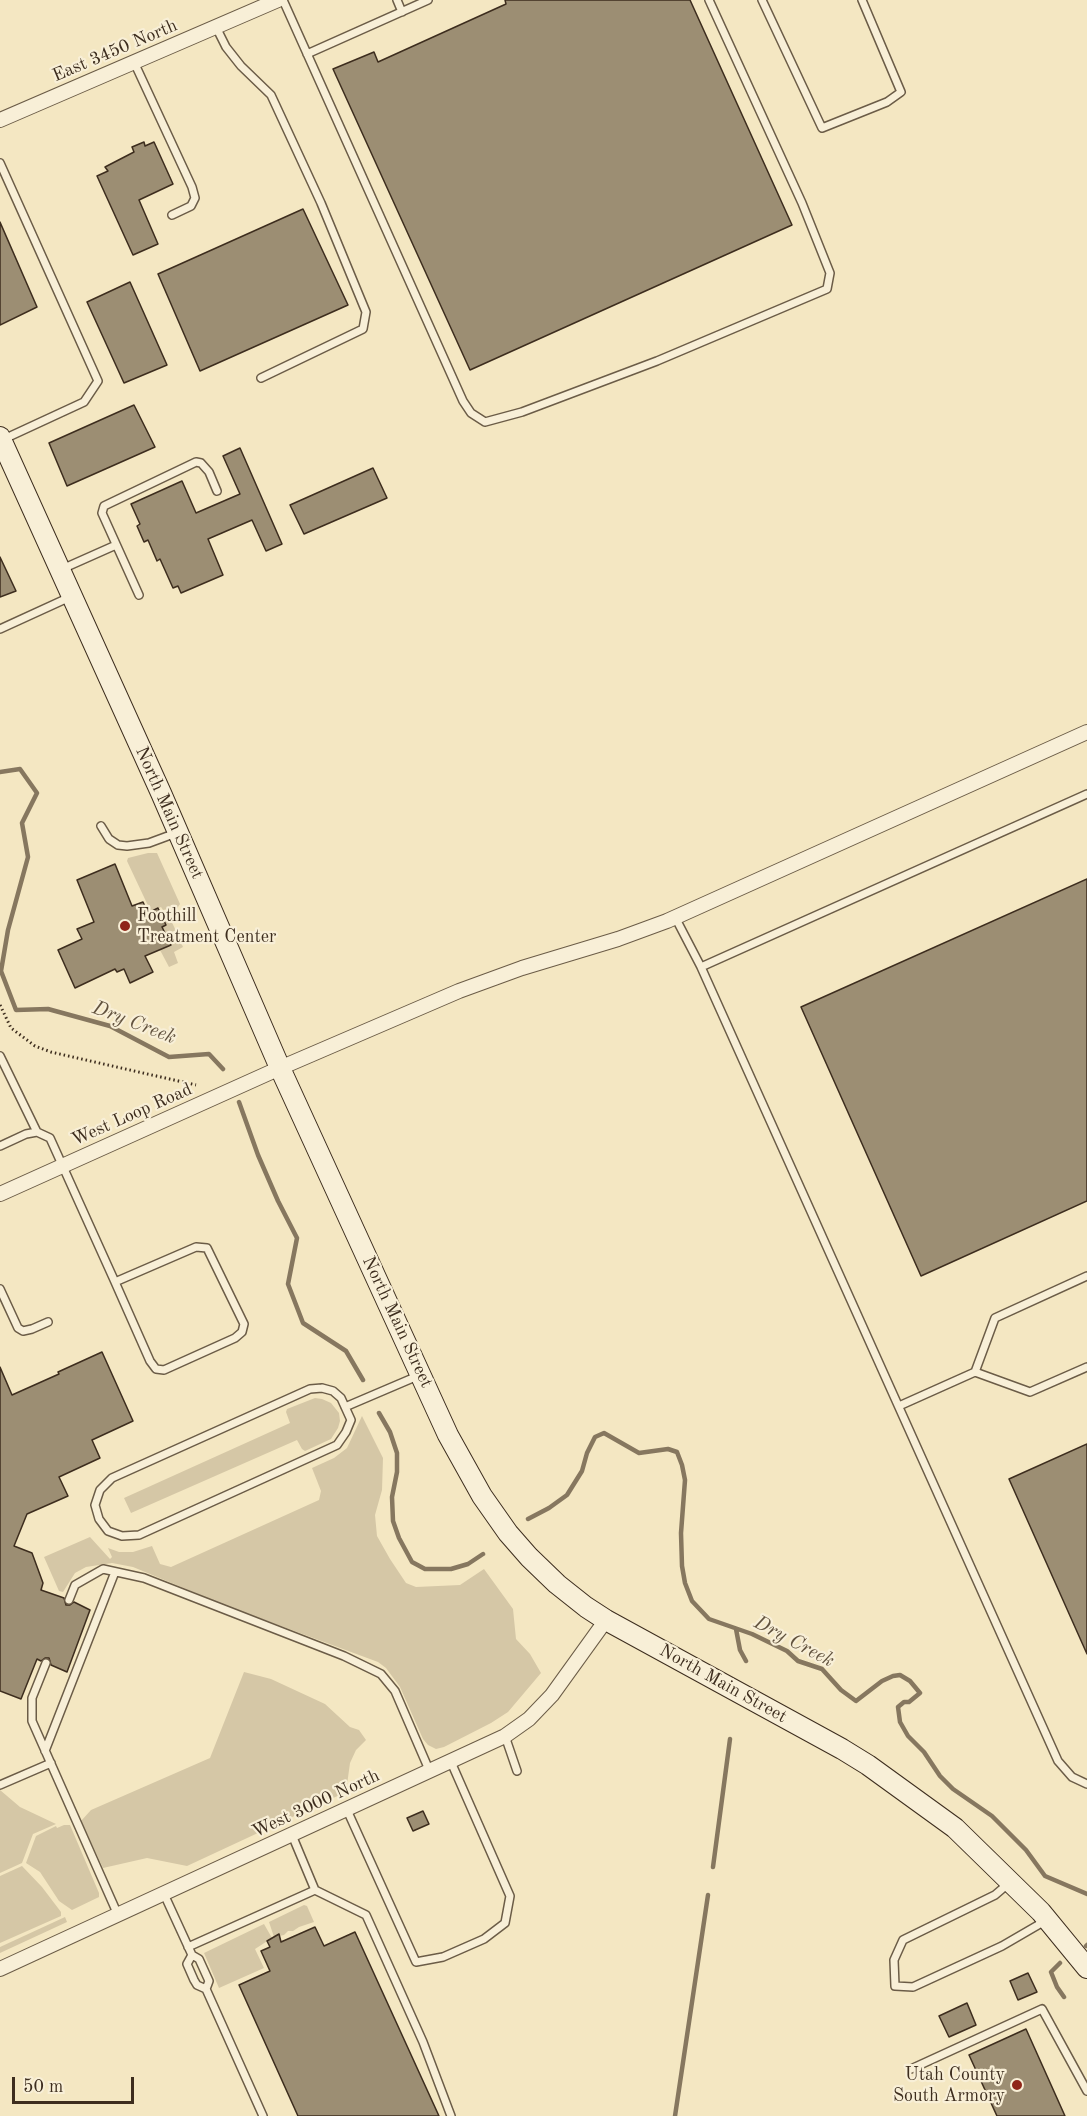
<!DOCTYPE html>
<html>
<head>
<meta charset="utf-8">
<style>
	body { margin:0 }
	#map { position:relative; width:1087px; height:2116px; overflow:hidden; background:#f4e7c2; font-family:"Old Standard TT",serif }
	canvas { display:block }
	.scale { position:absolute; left:12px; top:2077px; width:122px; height:27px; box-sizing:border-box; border:3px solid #3d2d1e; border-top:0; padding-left:8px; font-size:18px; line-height:21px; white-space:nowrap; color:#3d2d1e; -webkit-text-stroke:4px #f8efd7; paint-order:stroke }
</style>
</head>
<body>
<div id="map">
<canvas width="1087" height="2116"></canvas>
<div class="scale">50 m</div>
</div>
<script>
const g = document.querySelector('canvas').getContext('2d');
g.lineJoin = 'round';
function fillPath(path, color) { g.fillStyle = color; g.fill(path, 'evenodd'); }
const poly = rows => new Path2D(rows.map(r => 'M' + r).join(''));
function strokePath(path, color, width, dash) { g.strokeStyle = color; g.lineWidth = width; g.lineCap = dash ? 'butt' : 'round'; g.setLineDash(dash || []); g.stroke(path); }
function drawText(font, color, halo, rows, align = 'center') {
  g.font = font + ' "Old Standard TT",serif'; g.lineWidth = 4.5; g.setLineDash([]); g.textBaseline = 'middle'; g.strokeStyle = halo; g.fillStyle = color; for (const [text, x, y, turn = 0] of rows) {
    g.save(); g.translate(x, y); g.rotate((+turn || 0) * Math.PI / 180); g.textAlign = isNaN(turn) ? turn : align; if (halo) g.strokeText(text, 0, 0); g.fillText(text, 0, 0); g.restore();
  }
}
fillPath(poly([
	[148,853,157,853,180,904,176,910,168,909,163,910,161,907,151,912,127,861,128,858],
	[163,920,171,920,183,947,174,952,178,963,169,967,160,950,170,945,162,927],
	[315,1398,322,1399,331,1403,339,1413,340,1421,338,1428,331,1439,305,1451,302,1449,297,1440,131,1513,124,1498,290,1423,286,1412,287,1409],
	[362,1416,383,1458,382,1490,375,1515,377,1536,390,1559,406,1583,416,1587,460,1585,484,1569,513,1609,516,1639,530,1654,541,1673,508,1712,491,1723,444,1747,436,1749,428,1745,423,1739,400,1687,386,1668,378,1662,227,1606,133,1567,112,1563,86,1567,75,1573,63,1592,59,1591,44,1557,90,1537,110,1559,112,1557,108,1548,119,1552,133,1552,152,1546,160,1564,171,1567,319,1500,321,1491,312,1468,334,1458,347,1448],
	[244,1672,271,1679,325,1704,350,1727,359,1730,366,1740,356,1750,350,1763,346,1792,187,1866,147,1858,103,1868,81,1821,91,1810,210,1758],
	[0,1790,20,1807,56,1824,33,1834,22,1863,0,1873],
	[64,1825,70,1825,99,1893,99,1897,72,1910,59,1901,40,1872,26,1863,36,1836,56,1826,57,1828],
	[22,1866,42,1887,61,1912,61,1916,0,1943,0,1876],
	[304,1905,307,1906,314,1922,299,1927,293,1931,288,1931,284,1935,274,1937,269,1922],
	[65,1917,67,1922,0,1953,0,1947],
	[264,1924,272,1938,255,1949,264,1968,219,1988,204,1953]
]), '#d5c7a6');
strokePath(poly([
	[0,772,20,769,37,793,22,823,28,857,8,930,1,971,16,1010,48,1009,110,1026,169,1057,209,1054,223,1069],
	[239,1102,258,1155,278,1201,297,1238,288,1284,303,1323,346,1351,363,1380],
	[379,1413,390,1432,397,1453,397,1472,392,1497,393,1521,399,1538,412,1562,425,1569,451,1569,468,1564,483,1554],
	[528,1519,549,1508,567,1495,582,1471,587,1453,595,1437,604,1433,639,1453,668,1449,677,1452,682,1465,685,1480,681,1533,682,1566,685,1583,692,1601,709,1619,752,1634,787,1651,798,1661,822,1669,841,1690,856,1701,882,1681,893,1676,900,1675,910,1681,920,1693,909,1702,904,1702,898,1707,900,1722,908,1736,924,1752,940,1776,953,1789,992,1816,1026,1850,1045,1876,1087,1894],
	[736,1629,740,1650,746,1661],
	[713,1867,730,1739],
	[1086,1946,1087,1945],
	[1060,1963,1051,1972,1057,1987,1064,1997],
	[675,2116,708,1895]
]), '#86775f', 4.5);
const building = poly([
	[505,0,690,0,792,225,470,370,333,69,374,52,378,62,506,4,505,0],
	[144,142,145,146,154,142,173,184,139,200,158,244,133,255,97,176,108,171,105,167,134,152,132,147,144,142],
	[303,209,348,305,200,371,158,274,303,209],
	[0,222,37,307,0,325,0,222],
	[130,282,167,365,124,383,87,302,130,282],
	[134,405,155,447,67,486,49,443,134,405],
	[240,448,282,544,266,551,252,520,208,539,223,575,181,593,178,586,173,588,160,559,157,561,148,540,144,542,137,526,140,524,131,504,182,481,196,513,240,494,223,456,240,448],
	[373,468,387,498,304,534,290,505,373,468],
	[0,557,16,591,0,597,0,557],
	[115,864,132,906,143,902,148,913,158,908,166,925,162,927,171,945,145,956,153,972,130,983,124,969,117,972,115,969,75,988,58,950,82,939,77,929,94,922,77,880,115,864],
	[1087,879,1087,1201,921,1276,801,1007,1087,879],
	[102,1352,133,1421,92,1440,100,1458,59,1477,68,1496,27,1514,14,1546,32,1553,43,1583,41,1590,64,1598,66,1605,70,1605,74,1602,90,1610,67,1672,51,1665,49,1658,45,1658,41,1661,37,1659,21,1699,0,1691,0,1367,12,1395,59,1374,58,1372,102,1352],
	[1087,1444,1087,1654,1009,1479,1087,1444],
	[423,1811,429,1824,413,1831,407,1818,423,1811],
	[315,1927,324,1946,355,1932,439,2116,298,2116,239,1985,270,1971,261,1951,270,1947,267,1941,279,1934,281,1942,315,1927],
	[1028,1973,1037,1992,1018,2000,1010,1981,1028,1973],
	[967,2003,976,2025,949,2037,939,2016,967,2003],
	[1026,2029,1065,2116,997,2116,969,2055,1026,2029]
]);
fillPath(building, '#9c8e73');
strokePath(building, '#3d2d1e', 1.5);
const lane = poly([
	[283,0,463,401,471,413,485,422,522,412,657,361,827,289,830,273,802,203,709,0],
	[397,0,402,12],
	[762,0,822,128,887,102,901,92,862,0],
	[216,27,226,47,241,66,271,95,321,203,366,312,363,329,261,378],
	[307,54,428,0],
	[134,62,192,187,195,198,191,206,172,215],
	[0,163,98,381,84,402,4,439],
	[62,569,116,545],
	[139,595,102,513,104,506,196,462,201,463,209,472,217,491],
	[0,629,70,597],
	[101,826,109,839,118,845,127,846,149,843,176,833],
	[675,917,701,967,1058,1761,1072,1777,1087,1784],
	[701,967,1087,794],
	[0,1056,37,1132],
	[0,1146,26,1134,37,1132,50,1138,115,1282,196,1247,207,1248,244,1324,242,1332,235,1338,164,1370,156,1369,150,1361,115,1282],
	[0,1289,18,1328,23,1331,32,1329,48,1322],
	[975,1372,1030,1392,1087,1367],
	[322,1388,333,1391,341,1398,351,1420,346,1432,337,1445,139,1535,122,1536,108,1531,99,1519,95,1505,100,1490,112,1478,310,1389,322,1388],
	[899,1406,975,1372,995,1318,1087,1276],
	[345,1407,420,1375],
	[69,1600,75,1585,103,1569,144,1578,344,1656,381,1674,395,1691,430,1772],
	[46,1663,32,1698,32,1721,118,1915],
	[505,1736,517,1771],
	[45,1751,115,1572],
	[0,1785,51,1763],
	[347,1810,416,1962,443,1957,484,1939,505,1923,510,1896,451,1762],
	[292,1835,315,1890,366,1915,423,2042,451,2116],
	[1009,1883,995,1895,903,1940,894,1960,895,1986,913,1987,1002,1946,1045,1921],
	[164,1894,192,1955,199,1959,209,1981,206,1989],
	[188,1947,315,1890],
	[192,1955,187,1964,194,1980,197,1985,206,1989,263,2116],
	[911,2069,1042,2009,1087,2091]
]);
const street = poly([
	[0,120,278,0],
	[0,1194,280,1068,459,991,522,968,618,939,667,921,1087,732],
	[0,1969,505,1736,529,1719,552,1695,606,1620]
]);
const secondary = poly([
	[0,437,161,793,280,1068,448,1435,482,1496,508,1533,529,1557,557,1584,586,1607,606,1620,842,1749,868,1765,955,1828,1041,1912,1087,1968]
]);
strokePath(lane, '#6b5c47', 10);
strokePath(street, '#6b5c47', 16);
strokePath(secondary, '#3d2d1e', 22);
strokePath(poly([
	[0,1005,11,1028,35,1046,51,1052,196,1085]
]), '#3d2d1e', 3, [1.5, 3]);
strokePath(lane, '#f8efd7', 7);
strokePath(street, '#f8efd7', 14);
strokePath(secondary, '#f8efd7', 20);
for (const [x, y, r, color] of [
	[125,926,6,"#8f2418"],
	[1017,2085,6,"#8f2418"]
]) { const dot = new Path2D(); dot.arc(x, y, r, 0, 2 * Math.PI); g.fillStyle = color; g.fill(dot); strokePath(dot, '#f8efd7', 2); }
drawText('18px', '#3d2d1e', '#f8efd7', [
	["East 3450 North",115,51,-23],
	["North Main Street",169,813,66],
	["West Loop Road",132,1115,-24],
	["North Main Street",397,1322,65],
	["North Main Street",723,1684,29],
	["West 3000 North",316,1804,-25]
]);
drawText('18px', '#3d2d1e', '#f8efd7', [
	["Foothill",137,916],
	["Treatment Center",137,937],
	["Utah County",1005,2075,"right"],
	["South Armory",1005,2096,"right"]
], 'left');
drawText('italic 20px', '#61523e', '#f8efd7', [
	["Dry Creek",134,1023,21],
	["Dry Creek",794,1642,28]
]);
</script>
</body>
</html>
